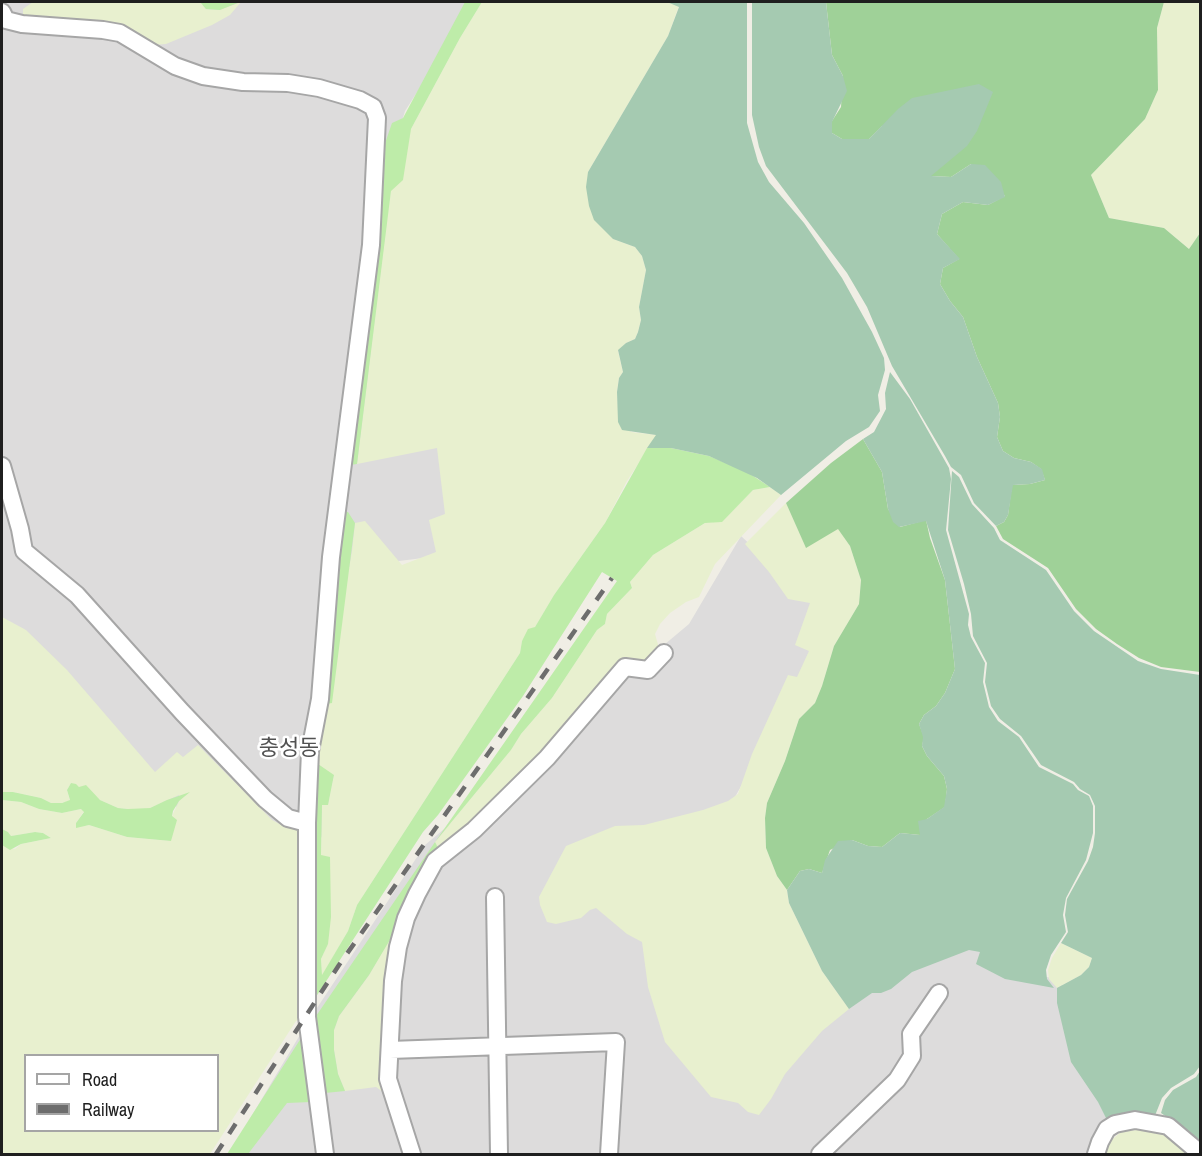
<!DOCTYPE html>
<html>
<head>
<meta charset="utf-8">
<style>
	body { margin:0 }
	#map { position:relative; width:1202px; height:1156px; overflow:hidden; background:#f0eee5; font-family:"Archivo Narrow",sans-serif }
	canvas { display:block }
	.frame { position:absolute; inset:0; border:3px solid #1f1f1f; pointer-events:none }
	.legend { position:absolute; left:24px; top:1054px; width:195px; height:78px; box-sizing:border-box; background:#fff; border:2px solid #a5a5a5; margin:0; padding:8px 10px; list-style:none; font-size:18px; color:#1f1f1f }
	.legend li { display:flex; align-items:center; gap:12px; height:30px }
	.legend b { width:30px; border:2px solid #a5a5a5 }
</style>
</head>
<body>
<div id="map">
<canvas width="1202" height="1156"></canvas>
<div class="frame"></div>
<ul class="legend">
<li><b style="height:8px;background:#fff"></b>Road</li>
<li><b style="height:8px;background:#6d6d6d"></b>Railway</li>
</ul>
</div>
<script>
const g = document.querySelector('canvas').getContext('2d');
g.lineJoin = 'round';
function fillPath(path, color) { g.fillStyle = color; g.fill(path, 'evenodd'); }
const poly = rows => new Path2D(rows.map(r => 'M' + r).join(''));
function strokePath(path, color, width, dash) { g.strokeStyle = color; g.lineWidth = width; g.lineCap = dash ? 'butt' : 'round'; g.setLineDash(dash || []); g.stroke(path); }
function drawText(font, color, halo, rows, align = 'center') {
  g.font = font + ' "Archivo Narrow","Noto Sans KR",sans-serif'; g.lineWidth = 5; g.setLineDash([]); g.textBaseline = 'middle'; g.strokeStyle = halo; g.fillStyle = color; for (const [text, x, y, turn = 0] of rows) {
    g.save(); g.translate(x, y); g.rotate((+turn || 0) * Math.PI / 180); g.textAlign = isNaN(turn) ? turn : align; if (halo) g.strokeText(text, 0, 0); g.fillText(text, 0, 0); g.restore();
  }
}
fillPath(poly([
	[2,2,43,2,103,17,229,2,475,2,405,111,380,193,446,447,448,555,341,568,327,836,289,842,152,799,2,645],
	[741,536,817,607,814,650,793,694,731,804,596,900,856,990,941,948,984,949,990,965,1061,980,1115,1143,1122,1154,229,1154,307,1023,425,845,689,624]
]), '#dddcdc');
fillPath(poly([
	[33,2,200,2,206,9,219,10,241,2,230,15,212,25,166,44,153,45,34,22,23,15,23,9],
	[482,2,667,2,679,6,668,36,588,172,613,239,635,247,642,256,646,270,639,307,641,320,638,332,635,339,626,343,618,351,623,372,619,378,617,392,618,406,631,432,657,435,627,481,605,523,554,595,535,627,522,641,520,653,357,905,348,931,322,976,321,959,328,943,321,855,322,805,328,804,334,776,315,762,352,551,355,523,365,521,402,565,436,552,429,520,445,514,437,448,357,464,389,203,391,191,411,129,460,38],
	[1164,2,1200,2,1200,233,1189,249,1164,228,1109,218,1091,175,1145,119,1158,90,1157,28],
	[770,487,781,495,715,564,699,597,686,602,670,613,660,624,655,634,659,648,648,667,625,665,540,758,441,854,435,842,511,750,521,734,552,698,597,630,605,624,607,614,632,588,630,582,653,555,705,523,722,521,753,490],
	[786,503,806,547,838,528,850,546,861,580,859,604,834,646,822,686,815,703,799,719,785,761,767,803,765,818,766,848,777,876,787,890,789,903,822,971,849,1009,822,1031,785,1074,771,1099,759,1115,748,1112,738,1103,711,1097,665,1042,648,987,642,942,627,934,596,908,590,910,581,918,556,924,547,922,540,905,539,897,566,846,615,826,644,825,703,810,728,801,738,794,752,754,788,675,797,677,809,651,795,645,810,603,788,599,769,572,745,544],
	[2,617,26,630,67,670,155,772,177,752,183,757,198,745,272,820,287,828,301,828,301,921,298,995,301,1018,296,1021,210,1154,2,1154,2,845,15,849,21,844,51,838,43,833,35,832,11,836,8,832,2,829,2,800,21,802,39,809,62,813,81,809,84,811,76,823,76,827,89,825,127,837,171,841,172,816,179,801,179,795,150,808,139,810,118,808,100,800,83,787,79,787,71,783,67,790,70,801,62,803,51,803,41,798,13,792,2,792],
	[26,1056,218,1056,218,1130,26,1130],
	[402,917,387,1095,376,1087,345,1091,338,1074,334,1050,334,1030,339,1016,369,975],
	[1061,943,1092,958,1089,967,1081,975,1057,988,1049,979,1048,970,1052,958],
	[1145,1129,1160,1132,1171,1137,1192,1154,1102,1154,1108,1143,1121,1132]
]), '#e8f0cf');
fillPath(poly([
	[200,2,240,2,220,10,206,9],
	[465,2,482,2,460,38,411,129,403,180,391,191,357,464,350,465,367,326,380,158,392,123,403,118],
	[647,448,671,448,709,456,747,472,770,487,753,490,722,522,705,523,653,555,630,582,632,588,607,614,605,624,597,630,552,698,521,734,511,750,435,842,441,854,369,975,339,1016,334,1030,334,1050,338,1074,345,1091,325,1093,314,1019,435,842,617,581,602,572,523,696,438,815,423,832,312,1003,316,924,314,855,315,762,334,775,328,805,322,805,321,855,330,857,331,917,328,944,321,959,322,975,348,931,357,905,520,653,522,641,528,629,535,627,554,595,605,523],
	[342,511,348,512,355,523,332,703,326,704],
	[71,783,76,784,79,787,86,785,100,800,118,808,128,809,150,808,167,800,190,792,179,801,173,811,172,816,177,820,171,841,127,837,89,825,76,828,76,823,84,812,81,809,62,813,39,809,21,802,2,800,2,792,13,792,41,798,51,803,62,803,70,800,67,790],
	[2,829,8,832,11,836,35,832,43,833,51,838,21,844,10,850,2,845],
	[303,1035,311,1102,287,1103,248,1154,227,1154]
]), '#beeca9');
fillPath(poly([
	[826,2,1164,2,1157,28,1158,90,1145,119,1091,175,1109,218,1164,228,1189,249,1200,233,1200,672,1161,667,1139,658,1117,644,1096,629,1076,609,1048,568,1003,539,996,526,1004,522,1008,515,1012,485,1030,484,1045,480,1041,469,1031,462,1014,458,1003,451,997,437,1000,417,998,403,977,357,963,317,950,301,940,284,943,268,959,259,937,234,942,214,963,202,988,205,1005,196,971,164,951,177,930,176,940,166,882,126,869,139,842,139,832,133,832,121,841,107,843,76,832,55],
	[863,439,882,472,888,509,900,527,926,520,930,538,945,580,955,669,945,693,936,706,924,715,919,724,924,737,922,746,927,756,944,776,947,789,945,807,927,819,920,835,900,833,882,847,868,846,852,840,830,850,822,873,809,869,800,871,787,890,777,876,766,848,765,818,767,803,785,761,799,719,815,703,822,686,834,646,859,604,861,580,850,546,838,529,806,548,786,503,831,463]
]), '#9fd198');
fillPath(poly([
	[667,2,747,2,747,123,758,162,769,182,804,223,842,278,872,332,884,358,885,370,878,395,880,411,869,427,846,441,781,495,757,478,709,456,671,448,647,448,656,435,622,430,618,422,617,392,619,378,623,372,618,350,626,343,635,339,638,332,641,320,639,307,646,270,642,256,635,247,613,239,594,220,589,206,586,187,588,172,668,36,679,7],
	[752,2,826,2,832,55,843,76,847,91,832,122,832,133,842,139,869,139,898,109,912,98,979,84,993,92,977,131,967,146,931,176,951,177,971,164,985,165,1001,182,1005,197,988,205,963,202,942,214,937,234,960,259,943,268,940,284,950,301,963,317,977,357,998,403,1000,417,997,437,1003,451,1014,458,1031,462,1042,469,1045,480,1030,484,1013,485,1008,515,1004,522,996,526,974,503,961,475,951,467,945,456,892,366,867,307,847,273,766,166,759,147,752,115],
	[890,372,910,399,949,468,951,479,946,530,969,614,968,625,971,637,985,663,983,682,989,707,998,721,1019,737,1039,767,1073,784,1078,790,1089,796,1093,806,1093,833,1086,860,1066,898,1063,915,1066,932,1051,955,1046,970,1047,979,1054,988,1005,979,976,964,980,952,969,950,912,972,891,989,881,993,872,993,849,1009,822,971,789,903,787,890,800,871,809,869,822,873,825,860,838,841,852,840,868,846,882,847,900,833,920,835,918,821,927,819,944,807,947,789,944,776,927,756,922,746,923,737,919,724,924,715,936,706,945,693,955,669,945,580,926,521,899,527,893,522,888,509,882,472,863,439,874,432,886,409,885,393],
	[952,471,959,477,972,504,994,528,1000,540,1046,570,1074,611,1094,631,1138,661,1161,669,1200,675,1200,1066,1194,1074,1171,1088,1162,1098,1154,1118,1107,1120,1098,1102,1071,1062,1057,1003,1057,988,1081,975,1089,967,1092,958,1061,943,1068,932,1065,915,1067,899,1088,861,1093,847,1095,833,1095,806,1090,795,1080,789,1074,782,1041,765,1021,736,1000,719,991,706,985,682,987,663,973,636,971,614,964,584,948,530],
	[1200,1071,1200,1140,1161,1113,1165,1100,1173,1090,1196,1077]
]), '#a5cab1');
const minor = poly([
	[2,12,6,20,22,24,103,30,120,33,175,66,203,76,243,82,288,83,319,88,360,100,373,107,377,118,371,245,331,557,320,699,310,751,307,823,307,1017,325,1154],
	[2,466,20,529,24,551,77,595,182,712,265,799,288,818,307,823],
	[495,897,499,1154],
	[390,1050,616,1042,609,1154],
	[412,1154,388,1079,393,981,398,947,406,918,417,894,435,861,474,830,547,758,625,667,648,670,664,653],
	[820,1154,897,1080,912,1056,911,1034,939,993],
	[1096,1154,1100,1142,1107,1129,1115,1124,1135,1120,1168,1126,1200,1153]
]);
strokePath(minor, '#a6a6a6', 20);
strokePath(minor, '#fff', 16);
strokePath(poly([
	[216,1154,339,965,612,578]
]), '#6d6d6d', 4.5, [12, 12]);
drawText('22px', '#525252', '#fff', [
	["충성동",289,749]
]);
</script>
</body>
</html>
